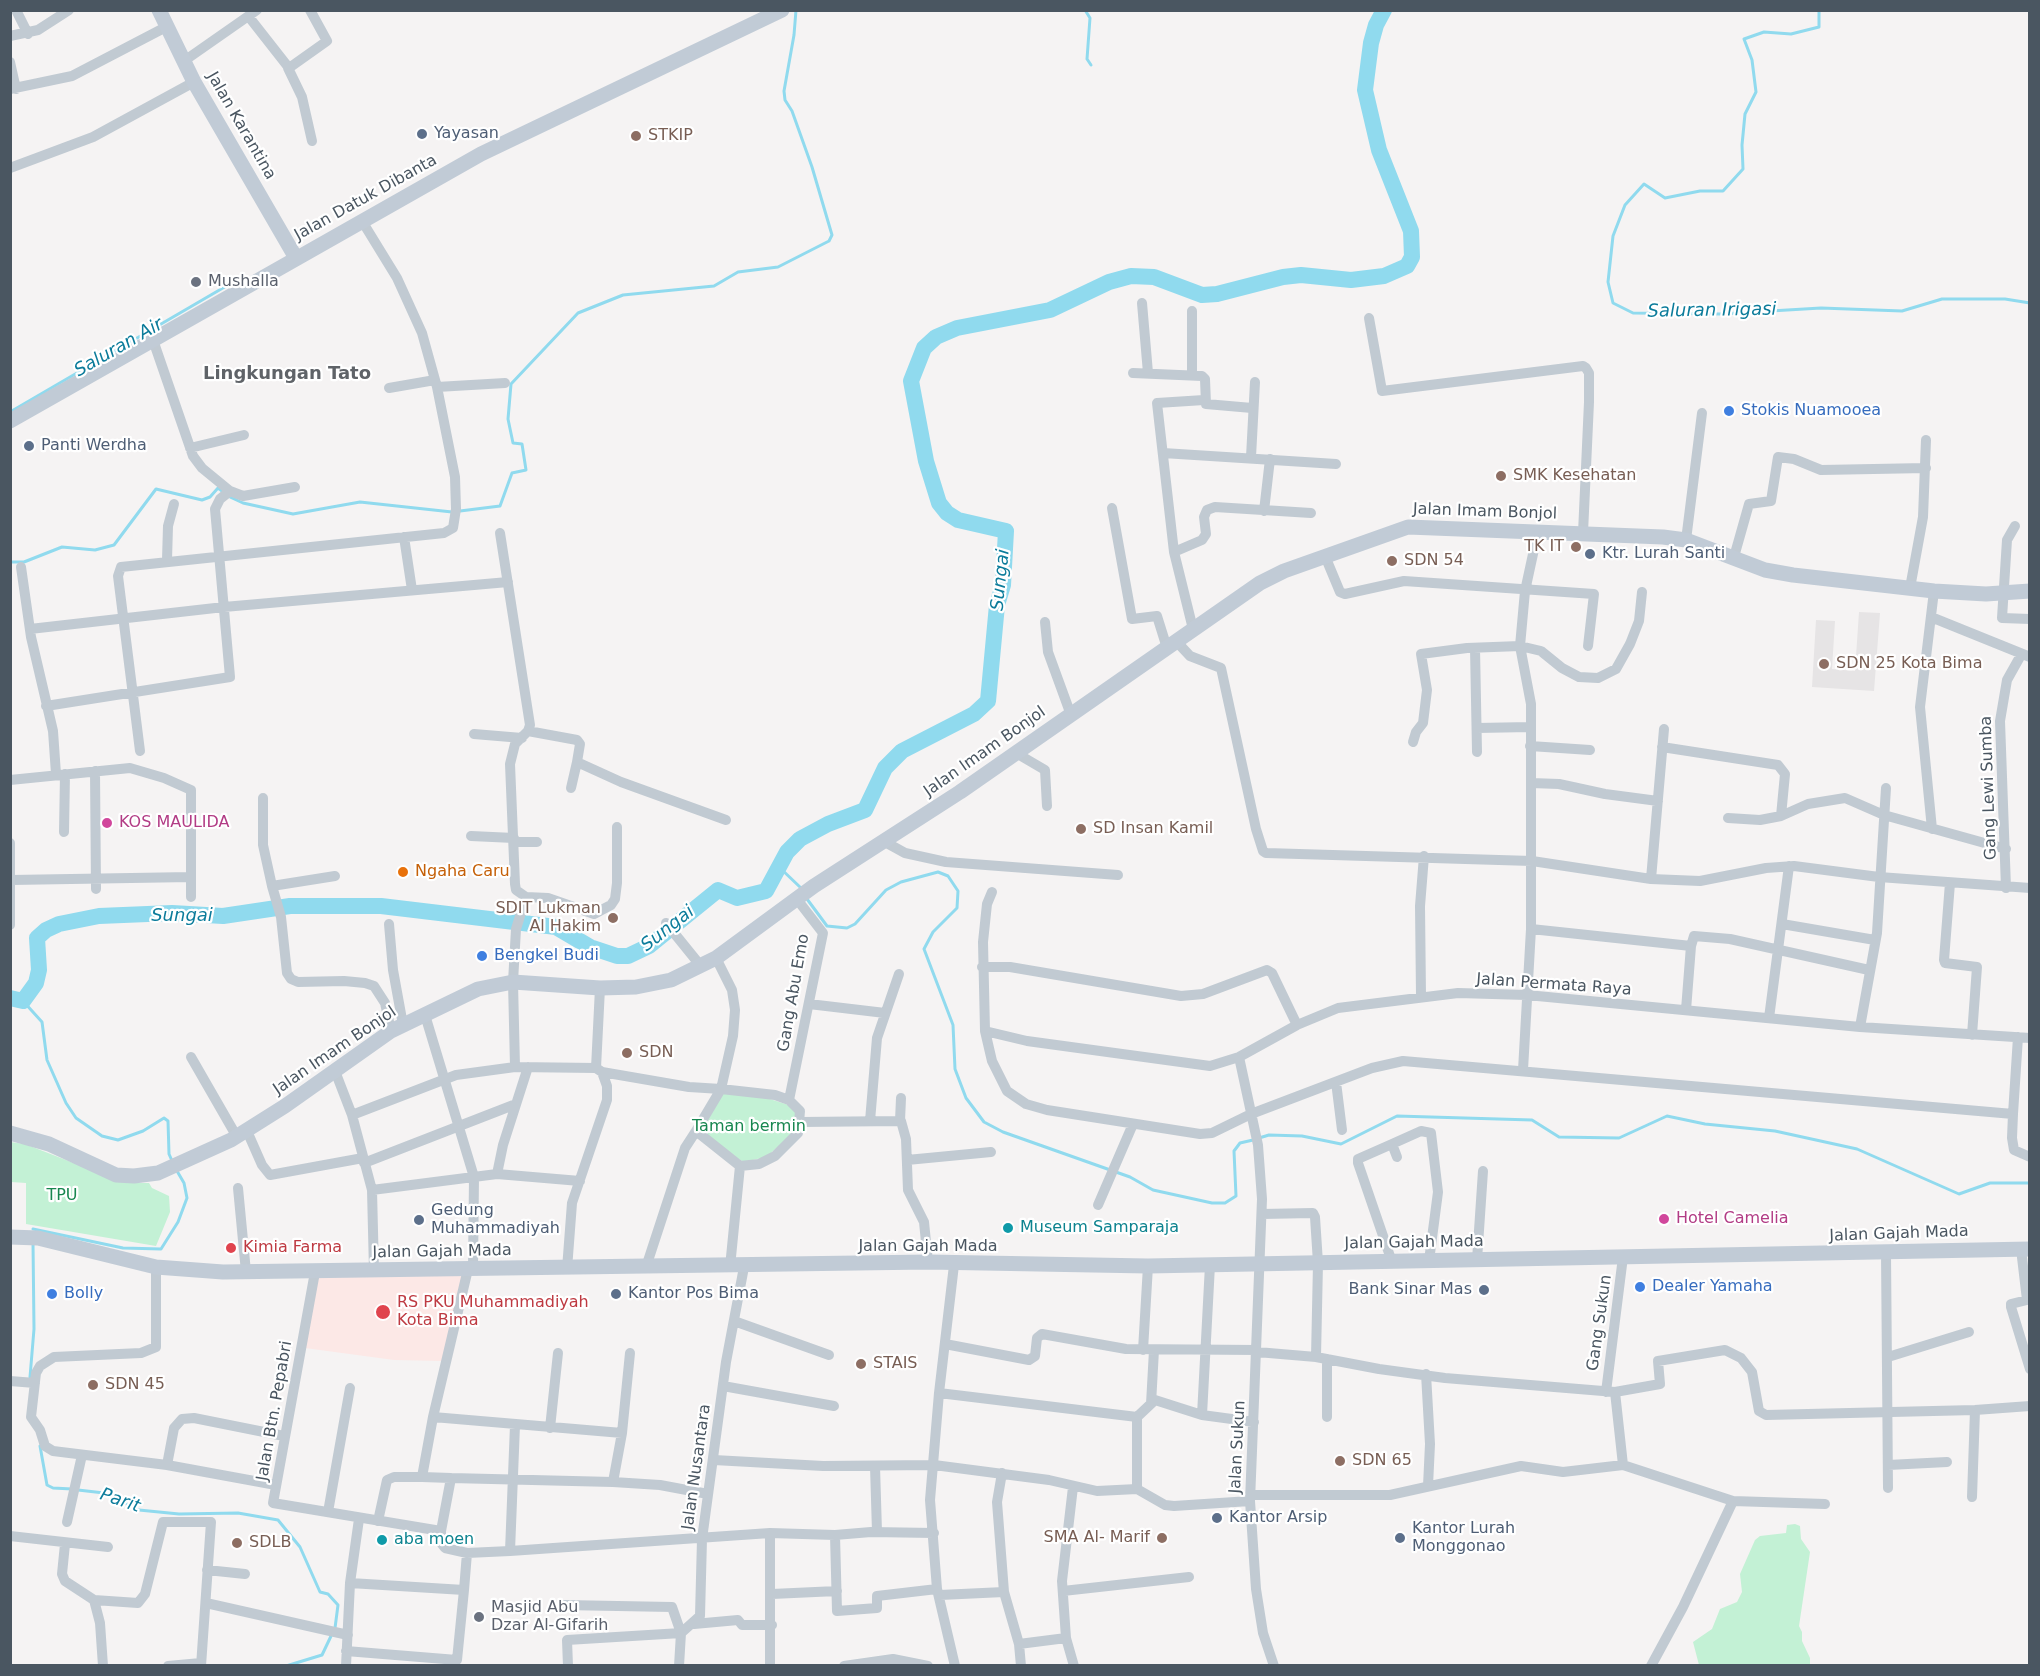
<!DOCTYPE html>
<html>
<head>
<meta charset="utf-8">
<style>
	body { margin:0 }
	#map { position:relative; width:2040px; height:1676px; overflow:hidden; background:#f5f3f3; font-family:"DejaVu Sans",sans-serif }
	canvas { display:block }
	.frame { position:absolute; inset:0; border:12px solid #4a5661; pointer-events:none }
</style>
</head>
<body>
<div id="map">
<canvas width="2040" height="1676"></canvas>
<div class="frame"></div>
</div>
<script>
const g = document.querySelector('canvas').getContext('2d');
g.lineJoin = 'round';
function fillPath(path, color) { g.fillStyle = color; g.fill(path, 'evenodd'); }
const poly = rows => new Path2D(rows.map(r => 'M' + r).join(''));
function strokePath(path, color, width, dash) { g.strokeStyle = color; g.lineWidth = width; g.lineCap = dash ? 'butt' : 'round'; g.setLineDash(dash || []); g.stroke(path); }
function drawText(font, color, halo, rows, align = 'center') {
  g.font = font + ' "DejaVu Sans",sans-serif'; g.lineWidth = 4.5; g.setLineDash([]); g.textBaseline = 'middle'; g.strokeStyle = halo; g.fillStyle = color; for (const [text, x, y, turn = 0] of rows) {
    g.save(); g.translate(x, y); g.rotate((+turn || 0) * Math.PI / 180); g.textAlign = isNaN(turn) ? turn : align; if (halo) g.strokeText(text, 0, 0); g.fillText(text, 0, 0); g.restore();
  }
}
fillPath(poly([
	[1859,612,1880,613,1874,691,1812,687,1816,620,1835,621,1832,669,1855,671]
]), '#e6e4e5');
fillPath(poly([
	[464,1273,442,1361,394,1360,305,1348,317,1276]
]), '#fce8e6');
fillPath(poly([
	[725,1091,757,1095,792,1106,796,1113,794,1133,766,1157,744,1162,736,1158,700,1130],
	[10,1142,25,1144,112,1178,129,1183,149,1183,152,1188,169,1196,170,1212,156,1246,26,1224,26,1183,11,1182],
	[1795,1524,1800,1526,1801,1539,1810,1552,1799,1626,1802,1632,1802,1641,1810,1658,1810,1665,1699,1665,1693,1642,1712,1629,1720,1609,1737,1602,1742,1592,1740,1574,1755,1540,1760,1536,1786,1533,1787,1525]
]), '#c3f1d5');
strokePath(poly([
	[1085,10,1090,18,1087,59,1091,65],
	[1819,10,1819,27,1791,34,1764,32,1744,39,1752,60,1756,92,1745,114,1742,145,1743,169,1723,191,1700,191,1665,198,1644,184,1625,205,1613,236,1608,282,1613,303,1633,313,1720,314,1821,308,1902,311,1942,299,2005,299,2030,303],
	[10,412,228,285],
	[230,497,243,503,293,514,360,502,452,512],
	[460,511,500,506,512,473,526,470,522,444,513,443,508,419,511,384,578,313,623,295,714,286,738,272,778,267,829,241,832,235,812,167,792,111,785,100,784,91,794,35,796,10],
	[10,562,24,562,62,547,95,550,114,545,156,489,202,500,210,497,218,488,222,491],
	[779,867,801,888],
	[807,899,827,926,847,928,855,924,886,890,901,882,938,872,948,876,958,891,957,908,933,932,924,949,953,1025,955,1069,966,1098,984,1122,1003,1132,1130,1177,1153,1190,1212,1203,1225,1203,1236,1196,1234,1151,1240,1143,1253,1140],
	[23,1001,42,1022,47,1060,66,1103,76,1118,102,1136,118,1140,143,1131,164,1118,168,1121,169,1154,173,1163],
	[1259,1138,1269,1135,1302,1136,1341,1144,1397,1116,1532,1120,1559,1137,1619,1138,1667,1116,1705,1124,1775,1131,1857,1149,1959,1194,1990,1183,2030,1183],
	[33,1229,123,1248,161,1249,178,1222,187,1198,184,1183,177,1171],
	[30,1377,34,1329,33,1243],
	[40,1446,47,1485,53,1488,72,1489],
	[78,1490,104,1493,139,1510,179,1514,238,1513,278,1520,300,1547,320,1592,328,1594,338,1605,335,1628],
	[286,1666,322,1655,332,1634]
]), '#90daee', 3);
strokePath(poly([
	[10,998,23,1001,36,983,39,970,37,938,46,930,59,924,99,916,172,913,223,916,290,906,381,906,556,927,590,947,617,956,628,956,649,946,718,890,737,898,766,891,787,852,800,839,828,824,865,810,885,768,902,751,974,714,988,701,997,605,1003,585,1006,531,958,520,947,513,939,503,926,461,911,381,924,348,936,337,957,328,1050,310,1109,282,1131,276,1154,277,1202,295,1217,294,1283,277,1301,275,1351,280,1384,276,1407,266,1412,257,1411,231,1379,150,1365,90,1371,43,1376,25,1384,10]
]), '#90daee', 16);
strokePath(poly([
	[16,10,28,34],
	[249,17,289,68,327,41,310,10],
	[10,36,38,30,69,10],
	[184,61,257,10],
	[10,62,16,89],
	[288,68,302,97,312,141],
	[10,89,72,76,166,27],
	[10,168,93,137,194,82],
	[1142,303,1148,373],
	[1192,311,1192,375],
	[1369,318,1382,391,1583,366,1586,368,1589,373,1589,402,1583,533],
	[1133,373,1202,376,1205,379,1206,404,1252,408],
	[437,387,505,383],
	[389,388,435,380],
	[190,448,244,435],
	[1163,453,1336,464],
	[1251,457,1255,382],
	[230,491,243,496,295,487],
	[1112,508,1132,619,1157,616,1167,648],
	[1264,511,1270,459],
	[2015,526,2007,540,2002,618,2030,619],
	[500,533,530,725,528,731,515,744,510,764,515,884,516,890,526,897,516,929,513,982,515,1067],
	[404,537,412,590],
	[1686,540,1702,413],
	[1174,552,1157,403,1204,400],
	[1325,556,1340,592,1345,594,1404,581,1594,594,1588,646],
	[1734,557,1749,504,1771,501,1778,457,1794,459,1821,470,1926,468],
	[167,560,168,526,174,504],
	[21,567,31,637,53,731,56,774],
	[1910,588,1923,517,1926,440],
	[1931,617,2030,657],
	[1045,622,1048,652,1071,715],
	[30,629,224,607,508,582],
	[1193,629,1174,552,1202,540,1206,534,1204,517,1207,510,1215,507,1311,513],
	[1176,641,1190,656,1221,668,1256,829,1263,851,1266,853,1532,861,1651,879,1700,881,1766,868,1794,866,1879,877,2030,888],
	[1475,648,1477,752],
	[46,706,230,677,215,509,220,499,230,491,202,468,193,456,153,340],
	[1477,728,1530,727],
	[528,731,577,740,580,744,577,762,621,782,726,820],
	[474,734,522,738],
	[1413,742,1416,732,1423,723,1427,690,1421,654,1467,648,1520,646,1541,651,1562,668,1579,677,1598,678,1616,669,1630,644,1639,621,1642,592],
	[1530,746,1590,750],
	[1662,747,1778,765,1785,774,1781,816],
	[140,751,118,576,121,567,444,533,453,528,456,509,455,477,437,387,422,333,397,278,362,221],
	[1016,753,1045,770,1047,806],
	[95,771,96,889],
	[10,780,130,768,164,778,191,790,191,897],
	[1531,783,1559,784,1605,794,1658,801],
	[571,788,577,762],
	[263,798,263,845,272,886],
	[1728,818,1760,820,1781,816,1808,804,1845,798,1884,815,2006,849],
	[1932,829,1920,707,1934,591],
	[64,832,65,774],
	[471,836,514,838],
	[514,842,537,842],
	[885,842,905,853,946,862,1118,875],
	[10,843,10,925],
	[335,876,272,886,281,917,287,973,291,979,298,982,344,981,365,983,374,986,385,1003,391,1031],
	[1651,879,1664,729],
	[11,880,191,877],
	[1950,883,1944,960,1945,963,1977,967,1972,1035],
	[2006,888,2000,721,2007,680,2021,655],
	[992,892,987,904,983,942,985,1031,992,1061,1007,1091,1026,1104,1047,1110,1200,1134,1212,1133,1251,1114,1372,1068,1403,1061,2013,1114,2018,1037],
	[526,897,548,898,594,914,611,905,615,899,617,883,617,827],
	[666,923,700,965],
	[389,924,393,970,403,1025],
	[1782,924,1875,940],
	[1531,929,1691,946,1686,1010],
	[1691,946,1694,936,1730,939,1869,970],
	[982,967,1010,967,1181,996,1203,994,1267,970,1272,973,1297,1025],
	[1421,996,1420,906,1424,856],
	[809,1004,885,1013],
	[425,1015,474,1177,473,1269],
	[1769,1018,1789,866],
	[1860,1027,1877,933,1886,788],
	[985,1031,1027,1041,1210,1066,1239,1057,1297,1025,1338,1008,1458,993,1527,995,1860,1027,2030,1038],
	[191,1057,237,1137],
	[1239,1057,1258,1145,1262,1199,1250,1501,1256,1589,1263,1633,1274,1666],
	[1523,1070,1531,929,1531,704,1520,646,1525,591,1538,531],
	[335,1071,352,1115,372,1190,374,1271],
	[602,1072,689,1087,721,1089,733,1036,735,1010,732,990,716,958],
	[1336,1082,1342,1130],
	[789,1100,823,933,796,898],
	[2013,1114,2012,1138,2014,1150,2030,1157],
	[352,1115,456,1075,515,1067,596,1068],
	[870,1121,877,1038,899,974],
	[900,1121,901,1098],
	[801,1122,901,1121,906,1139,908,1190,924,1222,928,1262],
	[247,1131,262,1165,270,1175,363,1158],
	[1392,1144,1358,1159,1358,1163,1392,1262],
	[1397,1157,1392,1144,1421,1131,1431,1133,1438,1192,1429,1261],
	[907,1160,991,1152],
	[364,1163,516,1104],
	[497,1174,503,1145,528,1067],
	[238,1188,246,1272],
	[372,1190,497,1174,580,1181],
	[1098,1205,1133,1124],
	[1262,1214,1313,1213,1315,1217,1318,1263,1316,1357],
	[2021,1249,2027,1300,2011,1304,2011,1307,2030,1369],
	[1886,1253,1888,1488],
	[1477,1260,1483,1171],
	[954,1265,939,1393,930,1500,937,1589,955,1666],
	[156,1267,156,1347,141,1353,54,1357,40,1366,36,1373,31,1417,40,1430,45,1446,53,1451,167,1465,276,1485],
	[646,1267,685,1148,696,1131],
	[730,1267,740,1166,759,1164,775,1156,798,1133,800,1111,789,1100,775,1095,721,1089,696,1131,740,1166],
	[468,1269,433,1417,422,1477,451,1478,441,1531,441,1543,445,1548,467,1553,510,1551,770,1533,835,1535,871,1532,934,1533],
	[567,1269,572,1203,607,1100,607,1086,602,1072,596,1068,600,988],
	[315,1272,273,1503,441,1531],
	[734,1321,829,1355],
	[945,1344,1029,1360,1035,1356,1037,1338,1042,1334,1126,1349,1257,1350],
	[1143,1350,1148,1266],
	[1257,1352,1316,1357,1379,1369,1445,1378,1615,1392,1623,1465],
	[1888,1357,1969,1332],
	[1327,1359,1327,1417],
	[1426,1374,1430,1444,1428,1486],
	[10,1381,35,1383],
	[723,1386,834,1406],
	[1606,1392,1623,1257],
	[1615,1392,1660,1384,1658,1361,1725,1350,1741,1358,1752,1372,1759,1411,1766,1415,1975,1410,2030,1406],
	[939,1393,1137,1417,1155,1400,1202,1415,1254,1422],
	[1151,1404,1154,1350],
	[1202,1415,1210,1265],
	[433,1417,622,1433,613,1482],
	[550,1428,558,1353],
	[622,1433,630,1353],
	[714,1460,823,1466,934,1465,1049,1480,1097,1491,1137,1489,1165,1505,1174,1506,1250,1501],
	[167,1465,174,1428,182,1419,194,1418,284,1436],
	[1888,1465,1947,1462],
	[875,1466,877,1532],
	[1002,1473,997,1502,1004,1592,1019,1644,1021,1666],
	[451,1478,613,1482,660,1485,708,1494],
	[1073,1487,1062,1581,1066,1638,1074,1666],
	[1137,1489,1137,1417],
	[1251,1495,1390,1495,1521,1466,1563,1472,1623,1465,1733,1501,1683,1607,1651,1666],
	[1972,1497,1975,1410],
	[1733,1501,1825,1504],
	[328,1512,350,1388],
	[378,1521,387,1480,394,1477,422,1477],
	[67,1522,82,1455],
	[770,1533,770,1666],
	[835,1535,837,1611,877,1608,877,1596,937,1589],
	[10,1536,108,1547],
	[65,1544,62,1574,65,1581,94,1600,100,1623,103,1666],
	[510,1551,515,1425],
	[207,1570,245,1574],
	[350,1583,464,1590,467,1553],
	[1063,1591,1189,1577],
	[772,1594,837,1591],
	[940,1595,1004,1592],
	[94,1600,138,1603,145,1594,163,1522,211,1522,201,1666],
	[206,1603,348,1635],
	[563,1605,672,1607,681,1633,679,1666],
	[694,1624,738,1620,742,1625,772,1625],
	[681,1633,700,1616,702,1539,726,1362,744,1267],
	[1019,1644,1066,1638],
	[346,1651,457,1660,464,1590],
	[168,1666,201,1663],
	[346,1666,350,1583,359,1519],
	[568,1666,567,1640,681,1633],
	[844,1666,893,1659,928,1666]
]), '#c1cad2', 10);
strokePath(poly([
	[159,10,194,82,296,258],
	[10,421,481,154,782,10],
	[10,1133,49,1144,116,1175,134,1176,158,1173,231,1140,285,1106,391,1031,478,989,513,982,600,988,636,987,671,980,716,958,814,886,960,792,1260,583,1284,571,1408,527,1663,537,1686,540,1765,570,1793,575,1934,591,1986,594,2030,591],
	[10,1237,38,1238,156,1267,223,1272,928,1262,1148,1266,2030,1249]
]), '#c1cbd6', 15);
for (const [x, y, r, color] of [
	[422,134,6,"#5c6f8a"],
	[636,136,6,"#8d6e63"],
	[196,282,6,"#6b7280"],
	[1729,411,6,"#3f7fe0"],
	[29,446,6,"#5c6f8a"],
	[1501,476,6,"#8d6e63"],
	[1576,547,6,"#8d6e63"],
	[1590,554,6,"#5c6f8a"],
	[1392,561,6,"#8d6e63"],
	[1824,664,6,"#8d6e63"],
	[107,823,6,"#d1479c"],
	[1081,829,6,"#8d6e63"],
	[403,872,6,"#e8710a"],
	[613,918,6,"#8d6e63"],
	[482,956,6,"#3f7fe0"],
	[627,1053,6,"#8d6e63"],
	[1664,1219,6,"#d1479c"],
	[419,1220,6,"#5c6f8a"],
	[1008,1228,6,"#0f9aa8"],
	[231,1248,6,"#e0444e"],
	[1640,1287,6,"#3f7fe0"],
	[1484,1290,6,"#5c6f8a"],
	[52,1294,6,"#3f7fe0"],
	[616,1294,6,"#5c6f8a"],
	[383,1312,8,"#e0444e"],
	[861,1364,6,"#8d6e63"],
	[93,1385,6,"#8d6e63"],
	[1340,1461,6,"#8d6e63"],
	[1217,1518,6,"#5c6f8a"],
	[1162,1538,6,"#8d6e63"],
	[1400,1538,6,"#5c6f8a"],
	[382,1540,6,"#0f9aa8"],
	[237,1543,6,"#8d6e63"],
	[479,1617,6,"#6b7280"]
]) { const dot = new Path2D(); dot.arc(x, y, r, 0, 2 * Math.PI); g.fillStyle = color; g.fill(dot); strokePath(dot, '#fff', 2); }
drawText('16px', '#4a5661', '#fff', [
	["Jalan Karantina",241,126,60],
	["Jalan Datuk Dibanta",366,198,-29],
	["Jalan Imam Bonjol",1485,512,2],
	["Jalan Imam Bonjol",985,752,-35],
	["Gang Lewi Sumba",1989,788,-92],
	["Jalan Permata Raya",1554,985,4],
	["Gang Abu Emo",794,993,-80],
	["Jalan Imam Bonjol",335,1051,-34],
	["Jalan Gajah Mada",1899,1234,-2],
	["Jalan Gajah Mada",1414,1243,-1],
	["Jalan Gajah Mada",928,1247],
	["Jalan Gajah Mada",442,1252,-1],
	["Gang Sukun",1600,1323,-82],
	["Jalan Btn. Pepabri",275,1411,-80],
	["Jalan Sukun",1238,1447,-87],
	["Jalan Nusantara",697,1467,-82]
]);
drawText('16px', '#4e5e75', '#fff', [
	["Yayasan",434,134],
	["Panti Werdha",41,446],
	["Ktr. Lurah Santi",1602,554],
	["Gedung",431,1211],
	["Muhammadiyah",431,1229],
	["Bank Sinar Mas",1472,1290,"right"],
	["Kantor Pos Bima",628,1294],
	["Kantor Arsip",1229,1518],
	["Kantor Lurah",1412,1529],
	["Monggonao",1412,1547]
], 'left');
drawText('16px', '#785e54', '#fff', [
	["STKIP",648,136],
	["SMK Kesehatan",1513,476],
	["TK IT",1564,547,"right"],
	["SDN 54",1404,561],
	["SDN 25 Kota Bima",1836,664],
	["SD Insan Kamil",1093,829],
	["SDIT Lukman",601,909,"right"],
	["Al Hakim",601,927,"right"],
	["SDN",639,1053],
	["STAIS",873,1364],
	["SDN 45",105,1385],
	["SDN 65",1352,1461],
	["SMA Al- Marif",1150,1538,"right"],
	["SDLB",249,1543]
], 'left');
drawText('16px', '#5b616d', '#fff', [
	["Mushalla",208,282],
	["Masjid Abu",491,1608],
	["Dzar Al-Gifarih",491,1626]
], 'left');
drawText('16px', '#366cbe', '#fff', [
	["Stokis Nuamooea",1741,411],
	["Bengkel Budi",494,956],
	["Dealer Yamaha",1652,1287],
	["Bolly",64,1294]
], 'left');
drawText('16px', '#b23c85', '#fff', [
	["KOS MAULIDA",119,823],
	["Hotel Camelia",1676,1219]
], 'left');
drawText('16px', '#c56008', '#fff', [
	["Ngaha Caru",415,872]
], 'left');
drawText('16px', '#17864f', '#fff', [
	["Taman bermin",749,1127],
	["TPU",62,1196]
]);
drawText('16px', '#0d838f', '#fff', [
	["Museum Samparaja",1020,1228],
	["aba moen",394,1540]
], 'left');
drawText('16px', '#be3a42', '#fff', [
	["Kimia Farma",243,1248],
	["RS PKU Muhammadiyah",397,1303],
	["Kota Bima",397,1321]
], 'left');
drawText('italic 18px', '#0c7c9b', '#fff', [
	["Saluran Irigasi",1712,311,-1],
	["Saluran Air",119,348,-30],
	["Sungai",1001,580,-84],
	["Sungai",182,916],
	["Sungai",668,929,-38],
	["Parit",120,1501,19]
]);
drawText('bold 18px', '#5f6368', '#fff', [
	["Lingkungan Tato",287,374]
]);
</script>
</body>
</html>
